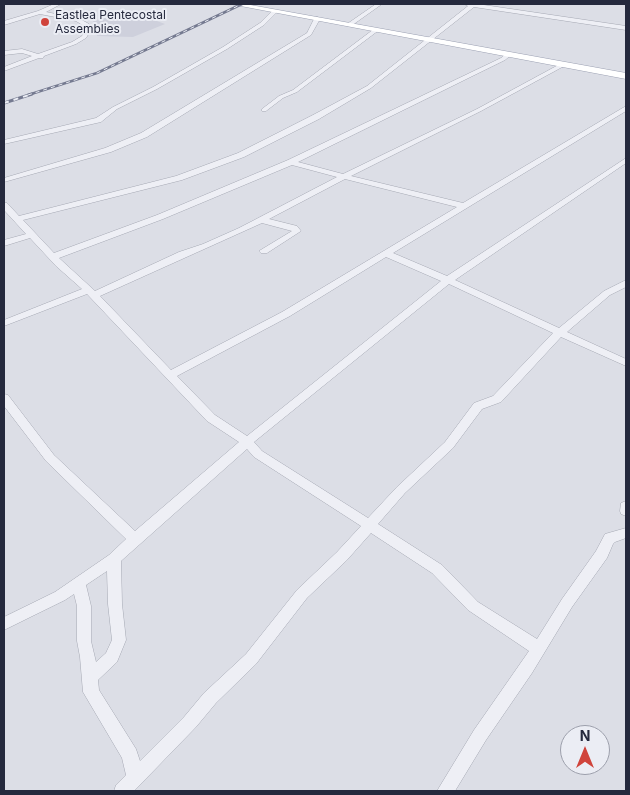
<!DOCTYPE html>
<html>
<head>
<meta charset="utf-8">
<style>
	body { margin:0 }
	#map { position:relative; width:630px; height:795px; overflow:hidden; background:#dcdee6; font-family:Inter,sans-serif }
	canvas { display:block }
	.frame { position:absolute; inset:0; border:5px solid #25293d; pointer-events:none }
	.north { position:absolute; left:560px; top:725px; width:50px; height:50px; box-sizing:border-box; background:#ebedf4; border:1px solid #9c9fab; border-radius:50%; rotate:0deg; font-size:14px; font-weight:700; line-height:20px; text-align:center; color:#25293d }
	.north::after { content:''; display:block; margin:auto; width:18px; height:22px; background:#d0443c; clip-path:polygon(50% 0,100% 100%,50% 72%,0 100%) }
</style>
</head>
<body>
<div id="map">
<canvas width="630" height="795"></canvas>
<div class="frame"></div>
<div class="north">N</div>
</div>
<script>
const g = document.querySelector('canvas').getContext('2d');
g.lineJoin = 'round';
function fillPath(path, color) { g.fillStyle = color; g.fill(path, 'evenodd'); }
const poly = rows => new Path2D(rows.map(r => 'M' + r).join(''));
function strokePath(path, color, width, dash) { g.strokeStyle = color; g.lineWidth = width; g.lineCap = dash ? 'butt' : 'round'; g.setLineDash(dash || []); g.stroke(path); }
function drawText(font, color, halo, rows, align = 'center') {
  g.font = font + ' Inter,sans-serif'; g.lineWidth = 4; g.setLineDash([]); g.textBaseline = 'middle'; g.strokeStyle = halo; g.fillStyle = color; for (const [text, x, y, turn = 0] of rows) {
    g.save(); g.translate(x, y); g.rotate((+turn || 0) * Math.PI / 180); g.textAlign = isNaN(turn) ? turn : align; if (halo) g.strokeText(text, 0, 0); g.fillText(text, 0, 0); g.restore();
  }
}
fillPath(poly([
	[134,11,154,16,149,18,165,24,133,37,97,36,93,21]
]), '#ced0dc');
const minor = poly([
	[54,4,61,4,46,12,80,19,89,24,91,30,86,38,76,44,44,56,43,58,39,58,4,71,4,67,32,56,22,53,4,55,4,51,22,49,38,54,72,42,82,36,85,30,84,26,76,21,40,14,4,25,4,21,38,11,54,4],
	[376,4,382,4,351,26,347,26,347,24,376,4],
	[464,4,477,4,626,26,626,30,474,7,371,88,319,119,244,157,182,180,23,220,54,253,157,215,288,160,501,58,507,53,511,53,511,55,505,60,298,162,343,174,477,109,562,63,566,63,566,65,481,111,351,176,463,203,626,106,626,111,393,253,447,276,626,158,626,163,455,280,559,328,604,291,626,280,626,287,610,295,567,332,626,359,626,366,561,337,501,402,482,409,453,448,405,493,378,524,442,565,478,602,537,639,562,599,596,551,605,534,626,528,626,538,615,542,613,544,607,558,572,607,532,673,486,740,455,791,437,791,474,730,529,651,468,610,432,573,371,533,347,560,307,598,256,664,216,703,196,727,134,791,114,791,116,785,126,775,122,758,83,692,80,657,77,641,77,606,74,594,65,600,4,630,4,617,55,592,109,555,126,539,46,461,4,406,4,394,8,395,54,455,135,531,239,442,207,421,87,294,4,326,4,320,82,289,56,266,30,238,4,246,4,240,26,234,4,210,4,203,7,203,19,216,176,176,238,153,313,115,367,86,468,6,464,4],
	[292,165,337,177,239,228,203,244,179,252,95,291,59,258,163,219,292,165],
	[345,179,457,207,282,312,171,370,100,296,262,223,292,231,259,251,261,253,267,253,301,231,297,226,269,219,345,179],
	[386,257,441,281,247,436,215,415,177,376,290,316,386,257],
	[449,284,553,333,493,396,474,403,445,442,397,487,368,518,262,451,254,442,449,284],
	[247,449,254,457,361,526,337,552,297,590,246,654,204,693,184,717,140,761,136,749,99,690,98,680,117,662,126,640,122,604,121,561,247,449],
	[107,571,108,604,112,640,106,653,96,662,91,641,91,606,86,585,107,571],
	[273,10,278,11,264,25,227,49,157,89,117,109,101,122,4,144,4,140,96,118,113,107,153,87,223,47,260,23,273,10],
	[317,17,320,19,311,35,147,137,111,152,4,182,4,178,105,148,141,133,307,33,314,19,317,17],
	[374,29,379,30,297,92,283,98,266,111,262,111,262,109,279,96,293,90,374,29],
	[626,501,626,516,621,514,620,511,621,503,626,501]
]);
const major = poly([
	[230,4,245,4,626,73,626,79,230,4]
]);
strokePath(minor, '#a5a8b3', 1);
strokePath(major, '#9ba0b2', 1);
fillPath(minor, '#eeeff5');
fillPath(major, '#fff');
const railFar1 = poly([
	[28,95,97,73,242,4]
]);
const rail = poly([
	[4,103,32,94]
]);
strokePath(railFar1, '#757a90', 2.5);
strokePath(rail, '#757a90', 3);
strokePath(railFar1, '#ebedf4', 1, [4]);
strokePath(rail, '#ebedf4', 2, [5]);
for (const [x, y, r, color] of [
	[45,22,5,"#d0443c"]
]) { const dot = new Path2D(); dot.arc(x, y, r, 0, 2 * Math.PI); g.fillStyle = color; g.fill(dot); strokePath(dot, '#ebedf4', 2); }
drawText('12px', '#25293d', '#ebedf4', [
	["Eastlea Pentecostal",55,15],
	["Assemblies",55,29]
], 'left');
</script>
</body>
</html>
